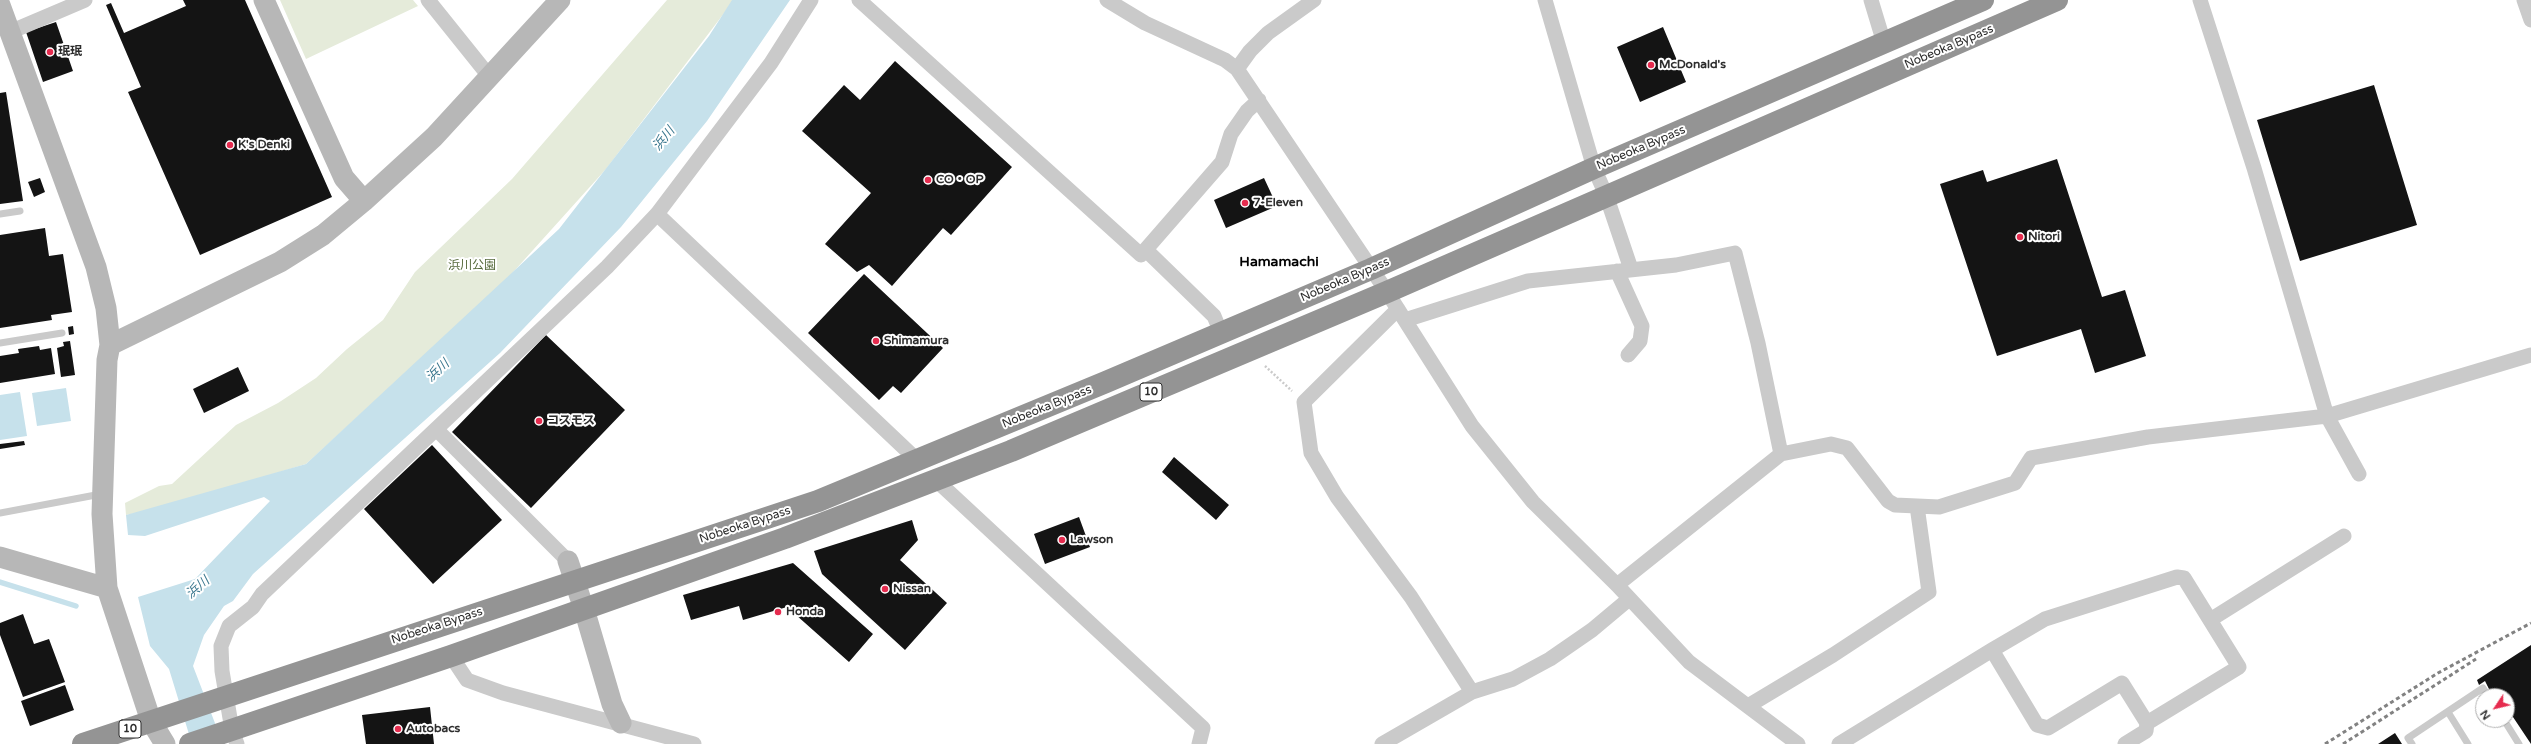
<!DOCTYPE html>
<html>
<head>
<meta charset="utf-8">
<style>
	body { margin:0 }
	#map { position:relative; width:2531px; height:744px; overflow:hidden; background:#fff; font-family:"Varela Round",sans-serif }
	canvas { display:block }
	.north { position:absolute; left:2475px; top:688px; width:40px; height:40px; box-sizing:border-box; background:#fff; border:1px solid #ababab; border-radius:50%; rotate:235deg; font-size:11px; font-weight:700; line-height:16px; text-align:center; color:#2d2d2d }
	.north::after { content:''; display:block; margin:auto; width:14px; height:18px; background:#e62c4f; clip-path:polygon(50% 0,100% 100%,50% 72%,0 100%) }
</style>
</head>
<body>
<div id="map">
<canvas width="2531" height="744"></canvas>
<div class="north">N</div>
</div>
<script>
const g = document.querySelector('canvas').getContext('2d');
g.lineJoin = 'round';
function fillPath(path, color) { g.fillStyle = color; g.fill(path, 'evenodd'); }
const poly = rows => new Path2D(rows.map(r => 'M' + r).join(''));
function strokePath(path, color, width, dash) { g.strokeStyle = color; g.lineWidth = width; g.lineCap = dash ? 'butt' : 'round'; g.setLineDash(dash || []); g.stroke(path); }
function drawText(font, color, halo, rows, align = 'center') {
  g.font = font + ' "Varela Round","Noto Sans JP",sans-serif'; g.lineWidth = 4; g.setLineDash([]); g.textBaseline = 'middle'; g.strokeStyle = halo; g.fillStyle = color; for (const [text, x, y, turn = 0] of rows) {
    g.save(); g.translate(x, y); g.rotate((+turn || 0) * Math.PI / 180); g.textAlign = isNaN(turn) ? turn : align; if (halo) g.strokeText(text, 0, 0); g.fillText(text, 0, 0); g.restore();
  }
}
fillPath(poly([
	[280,0,413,0,418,6,306,59],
	[667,0,734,0,606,169,497,290,306,464,161,508,126,515,125,503,159,486,172,484,236,425,278,403,316,378,347,349,383,320,415,272,512,179]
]), '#e5ebda');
fillPath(poly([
	[732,0,790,0,707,121,621,227,500,353,253,574,233,601,224,606,204,635,193,666,223,744,192,744,169,669,150,646,138,597,195,579,270,501,264,497,145,536,128,535,126,515,306,464,559,229,709,36],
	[66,388,71,421,37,426,32,393],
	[20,392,27,436,0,440,0,395]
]), '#c6e1eb');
strokePath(poly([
	[0,582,76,606]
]), '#c6e1eb', 5.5);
fillPath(poly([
	[183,0,245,0,332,197,200,255,128,92,141,87,106,5,111,3,124,33,186,6],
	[56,22,73,71,43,82,26,32],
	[1663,27,1686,82,1640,102,1617,47],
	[895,61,1012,167,951,235,943,228,892,286,869,265,857,272,825,244,871,193,802,131,844,85,860,100],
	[2374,85,2417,225,2300,261,2257,120],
	[6,92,23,201,0,204,0,93],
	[2057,159,2102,297,2125,290,2146,356,2095,373,2081,329,1997,356,1940,184,1983,170,1987,182],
	[40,178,45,192,34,197,28,182],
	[1264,178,1277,206,1226,228,1214,200],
	[45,228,49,256,63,254,72,312,51,315,52,320,0,328,0,235],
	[864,274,943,348,901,393,893,386,879,400,808,333],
	[73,326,74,334,69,335,68,327],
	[546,335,625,410,531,508,452,432],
	[70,341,75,375,61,377,57,348,64,346,63,342],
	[39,346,40,350,51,348,55,374,0,383,0,356,19,353,18,349],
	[238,367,249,391,204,413,193,389],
	[24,441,25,445,0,449,0,444],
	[432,445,502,520,433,584,364,509],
	[1174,457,1229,505,1216,520,1162,472],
	[1079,517,1090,547,1045,564,1034,534],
	[912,520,918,540,900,560,947,603,905,650,822,574,814,551],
	[793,563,873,634,849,662,787,607,743,620,739,606,691,620,683,595],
	[23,614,34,644,49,639,65,682,23,697,0,635,0,623],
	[2531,645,2531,744,2507,708,2507,696,2499,696,2497,692,2492,695,2485,681,2479,685,2477,680],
	[65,685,74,710,30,726,21,701],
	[430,707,434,744,366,744,362,715],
	[2395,733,2402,744,2378,744]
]), '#141414');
strokePath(poly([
	[1265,366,1292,391]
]), '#cacaca', 2.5, [2, 2]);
strokePath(poly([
	[0,214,20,211],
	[0,343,62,333],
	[0,513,101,494],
	[2448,712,2468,744],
	[2504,720,2519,744],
	[2412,744,2408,738,2483,688,2488,696]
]), '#cacaca', 7);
strokePath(poly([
	[428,0,489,76],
	[859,0,1141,255,1222,162,1231,134,1247,111,1259,100],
	[1107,0,1145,23,1225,60,1237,69,1387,292,1472,426,1533,502,1617,585,1689,662,1798,744],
	[1545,0,1594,168,1606,195,1631,269],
	[1871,0,1884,43],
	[2200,0,2254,168,2327,416,2359,474],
	[2524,0,2531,20],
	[10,32,85,0],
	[1237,69,1250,51,1268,33,1314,0],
	[657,214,917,460],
	[1146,250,1214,316,1221,333],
	[1617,271,1642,326,1640,341,1628,355],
	[1398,309,1304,402,1311,453,1337,497,1411,597,1472,692],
	[1405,320,1528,281,1676,265,1735,253,1758,343,1781,454],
	[437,430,568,561],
	[936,480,1203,728,1199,744],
	[1617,585,1781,454,1831,444,1847,448,1888,501,1895,505,1939,507,2015,483,2031,458,2148,437,2327,416,2531,355],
	[2210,620,2344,536],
	[451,656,467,680,503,693,694,744],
	[1748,706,1833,655,1929,592,1917,506],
	[237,744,232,730,222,671,221,646,229,626,253,607,262,594,607,267,657,214,771,63,811,0],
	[1382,744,1472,692,1513,679,1550,659,1592,630,1629,599],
	[1839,744,1992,650,2045,619,2177,577,2184,578,2239,667,2147,723,2122,683,2048,728,2037,725,1992,650],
	[2125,744,2146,731,2147,723]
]), '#cacaca', 15);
strokePath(poly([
	[264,0,344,178,364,201],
	[0,5,96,267,106,308,110,345,107,360,102,514,107,588,151,721,165,744],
	[110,345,280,262,323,235,364,201,434,137,560,0],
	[0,557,107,588],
	[568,561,584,609,612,704,621,723]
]), '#b7b7b7', 21);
strokePath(poly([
	[83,744,818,501,1106,382,1371,269,1594,168,1983,0],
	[190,744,451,656,785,538,1011,451,1387,292,2057,0]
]), '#949494', 22);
strokePath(poly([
	[2325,744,2438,673,2531,623],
	[2343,744,2476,659]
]), '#828282', 3, [4, 3]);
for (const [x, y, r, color] of [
	[50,52,4,"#e62c4f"],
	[1651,65,4,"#e62c4f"],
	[230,145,4,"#e62c4f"],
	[928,180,4,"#e62c4f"],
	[1245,203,4,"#e62c4f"],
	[2020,237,4,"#e62c4f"],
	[876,341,4,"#e62c4f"],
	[539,421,4,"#e62c4f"],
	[1062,540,4,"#e62c4f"],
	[885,589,4,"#e62c4f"],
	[778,612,4,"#e62c4f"],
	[398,729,4,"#e62c4f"]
]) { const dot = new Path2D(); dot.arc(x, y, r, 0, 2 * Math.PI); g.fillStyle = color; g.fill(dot); strokePath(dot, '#fff', 1.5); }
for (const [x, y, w] of [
	[1151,392,22],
	[130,729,22]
]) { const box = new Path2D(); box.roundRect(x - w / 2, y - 9, w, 18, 3); g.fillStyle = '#fff'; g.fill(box); strokePath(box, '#2d2d2d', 1); }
drawText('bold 11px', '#2d2d2d', null, [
	["10",1151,392],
	["10",130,729]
]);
drawText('12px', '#2d2d2d', '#fff', [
	["Nobeoka Bypass",1949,47,-23],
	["Nobeoka Bypass",1641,148,-23],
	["Nobeoka Bypass",1345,280,-23],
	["Nobeoka Bypass",1047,407,-22],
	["Nobeoka Bypass",745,525,-18],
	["Nobeoka Bypass",437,626,-18]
]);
drawText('bold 12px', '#2d2d2d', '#fff', [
	["珉珉",58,52],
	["McDonald's",1659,65],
	["K's Denki",238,145],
	["CO・OP",936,180],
	["7-Eleven",1253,203],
	["Nitori",2028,237],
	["Shimamura",884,341],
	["コスモス",547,421],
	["Lawson",1070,540],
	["Nissan",893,589],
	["Honda",786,612],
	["Autobacs",406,729]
], 'left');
drawText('12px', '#55693a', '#fff', [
	["浜川公園",472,266]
]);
drawText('italic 13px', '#3b788f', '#fff', [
	["浜川",664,139,-51],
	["浜川",438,371,-43],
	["浜川",198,588,-41]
]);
drawText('bold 14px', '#000', '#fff', [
	["Hamamachi",1279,262]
]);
</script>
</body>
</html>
